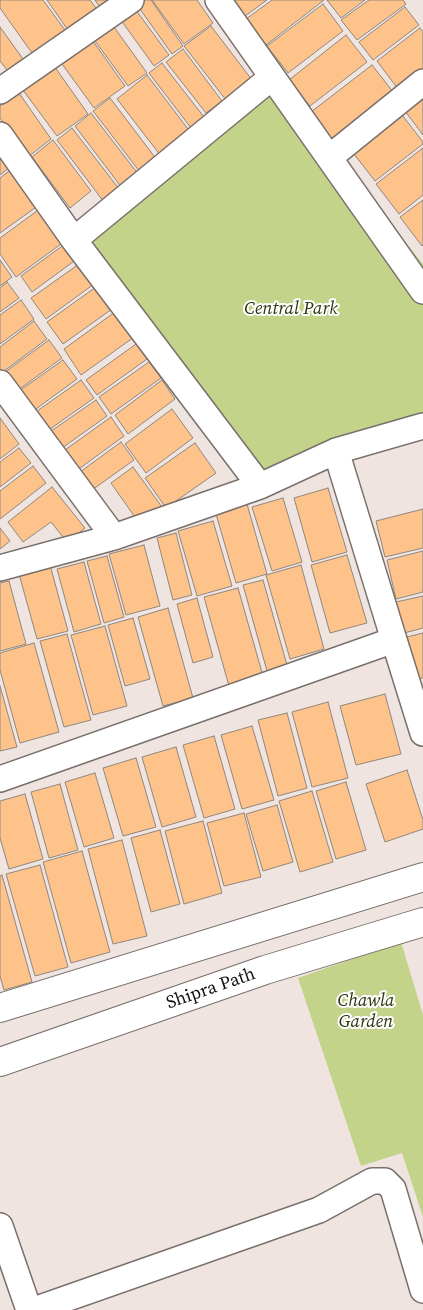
<!DOCTYPE html>
<html>
<head>
<meta charset="utf-8">
<style>
	body { margin:0 }
	canvas { display:block; background:#efe4df }
</style>
</head>
<body>
<canvas width="423" height="1310"></canvas>
<script>
const g = document.querySelector('canvas').getContext('2d');
g.lineJoin = 'round';
function fillPath(path, color) { g.fillStyle = color; g.fill(path, 'evenodd'); }
const poly = rows => new Path2D(rows.map(r => 'M' + r).join(''));
function strokePath(path, color, width, dash) { g.strokeStyle = color; g.lineWidth = width; g.lineCap = dash ? 'butt' : 'round'; g.setLineDash(dash || []); g.stroke(path); }
function drawText(font, color, halo, rows, align = 'center') {
  g.font = font + ' "Source Serif 4",serif'; g.lineWidth = 4; g.setLineDash([]); g.textBaseline = 'middle'; g.strokeStyle = halo; g.fillStyle = color; for (const [text, x, y, turn = 0] of rows) {
    g.save(); g.translate(x, y); g.rotate((+turn || 0) * Math.PI / 180); g.textAlign = isNaN(turn) ? turn : align; if (halo) g.strokeText(text, 0, 0); g.fillText(text, 0, 0); g.restore();
  }
}
fillPath(poly([
	[272,77,423,264,423,431,260,486,74,240],
	[401,942,423,1015,423,1217,402,1153,361,1166,298,978]
]), '#c4d38a');
const building = poly([
	[0,0,43,0,70,37,37,60,0,8,0,0],
	[47,0,90,0,101,15,72,36,47,0],
	[95,0,113,0,101,9,95,0],
	[145,0,151,0,183,46,172,54,137,5,145,0],
	[152,0,197,0,213,23,184,44,152,0],
	[233,0,267,0,245,16,233,0],
	[272,0,324,0,266,45,246,19,272,0],
	[327,0,365,0,341,18,327,0],
	[369,0,403,0,406,4,357,40,341,20,369,0],
	[323,4,343,31,288,73,267,46,323,4],
	[133,6,169,55,154,66,118,16,133,6],
	[405,7,419,25,373,60,359,42,405,7],
	[109,20,147,73,128,86,90,34,109,20],
	[211,26,252,80,226,100,184,46,211,26],
	[0,27,23,59,7,70,0,61,0,27],
	[420,28,423,32,423,76,401,93,377,61,420,28],
	[88,34,125,86,94,108,57,57,88,34],
	[346,35,367,62,310,106,289,80,346,35],
	[183,49,222,101,206,113,166,62,183,49],
	[52,63,88,114,57,136,20,86,52,63],
	[162,63,204,117,191,128,149,73,162,63],
	[372,65,397,97,335,144,311,112,372,65],
	[147,75,194,137,164,160,117,99,147,75],
	[423,91,423,135,402,107,423,91],
	[19,93,51,139,28,157,0,118,0,106,19,93],
	[110,98,160,164,143,176,93,111,110,98],
	[399,111,423,142,423,144,375,181,350,149,399,111],
	[91,113,142,179,125,192,75,126,91,113],
	[72,128,123,194,107,206,57,140,72,128],
	[53,140,91,191,70,208,32,157,53,140],
	[423,148,423,195,399,214,376,184,423,148],
	[0,153,10,167,0,175,0,153],
	[13,168,39,205,0,233,0,178,13,168],
	[423,200,423,245,422,246,400,217,423,200],
	[41,208,65,241,16,277,0,254,0,238,41,208],
	[65,244,77,259,32,292,21,276,65,244],
	[0,260,12,277,0,286,0,260],
	[79,264,94,284,46,319,31,298,79,264],
	[7,282,19,298,0,312,0,288,7,282],
	[96,287,112,309,63,344,47,322,96,287],
	[21,300,34,319,0,344,0,315,21,300],
	[119,309,137,335,81,375,64,349,119,309],
	[34,321,47,339,0,374,0,347,34,321],
	[49,340,62,358,14,393,1,375,49,340],
	[136,344,147,359,97,395,86,380,136,344],
	[63,360,77,379,29,414,15,394,63,360],
	[149,362,161,378,111,414,99,397,149,362],
	[81,380,94,398,43,434,30,416,81,380],
	[162,380,175,399,128,434,115,415,162,380],
	[96,400,107,416,55,453,44,436,96,400],
	[172,409,193,438,146,473,125,444,172,409],
	[111,417,124,436,72,474,58,455,111,417],
	[0,418,19,444,0,459,0,418],
	[121,442,134,460,92,490,80,472,121,442],
	[195,443,216,473,166,508,145,478,195,443],
	[19,448,31,463,0,487,0,462,19,448],
	[33,466,46,483,0,519,0,491,33,466],
	[133,467,162,507,139,523,111,483,133,467],
	[52,487,85,528,67,542,51,522,23,542,8,522,52,487],
	[328,488,347,552,312,562,294,498,328,488],
	[283,498,302,562,272,571,252,507,283,498],
	[247,504,267,574,236,583,216,514,247,504],
	[423,509,423,548,385,557,376,521,423,509],
	[213,521,232,586,197,596,178,531,213,521],
	[0,528,10,541,0,549,0,528],
	[176,533,192,595,173,600,157,538,176,533],
	[144,545,160,606,126,615,109,554,144,545],
	[423,551,423,592,396,599,387,560,423,551],
	[347,555,367,623,330,633,311,565,347,555],
	[107,556,124,617,104,623,87,561,107,556],
	[84,562,101,624,74,632,57,569,84,562],
	[50,565,68,631,37,639,19,574,50,565],
	[301,565,324,649,290,659,266,575,301,565],
	[263,580,287,665,267,671,243,585,263,580],
	[9,581,26,644,0,651,0,583,9,581],
	[238,588,263,676,229,686,204,597,238,588],
	[423,596,423,628,404,633,396,602,423,596],
	[197,598,213,657,193,663,177,604,197,598],
	[168,608,193,698,163,706,138,617,168,608],
	[133,618,150,679,125,686,108,625,133,618],
	[105,626,127,706,93,715,71,635,105,626],
	[423,633,423,678,417,679,407,637,423,633],
	[67,634,91,720,64,727,40,641,67,634],
	[34,643,59,732,20,743,0,670,0,653,34,643],
	[0,686,17,747,0,751,0,686],
	[385,694,401,754,356,765,340,706,385,694],
	[328,702,348,778,312,787,292,712,328,702],
	[287,713,307,788,278,796,258,720,287,713],
	[252,726,274,800,242,809,221,735,252,726],
	[214,736,235,809,204,818,183,745,214,736],
	[176,747,196,817,162,827,142,757,176,747],
	[136,758,156,827,123,836,103,768,136,758],
	[407,770,423,820,423,829,385,842,366,784,407,770],
	[95,773,114,838,84,847,65,782,95,773],
	[346,782,366,850,336,859,316,791,346,782],
	[60,784,78,850,49,858,31,792,60,784],
	[312,791,333,862,300,872,279,801,312,791],
	[25,794,43,859,9,869,0,838,0,801,25,794],
	[277,805,293,862,263,871,246,814,277,805],
	[244,813,261,877,224,886,207,823,244,813],
	[203,821,222,893,184,904,165,831,203,821],
	[160,830,180,904,151,912,131,838,160,830],
	[122,840,147,936,113,944,88,849,122,840],
	[82,851,110,952,71,963,43,862,82,851],
	[40,865,68,967,35,976,6,874,40,865],
	[2,875,32,982,4,990,0,976,0,876,2,875]
]);
fillPath(building, '#fec28b');
strokePath(building, '#8f8780', 1);
const street = poly([
	[218,0,423,291],
	[0,91,131,0],
	[0,135,74,240,260,486],
	[330,157,423,82],
	[74,240,272,77],
	[0,383,114,537],
	[0,568,114,537,260,486,336,451,423,426],
	[394,640,423,733],
	[0,779,394,640,336,451],
	[0,1226,29,1310],
	[34,1310,319,1210,372,1181,385,1181,393,1189,423,1290]
]);
const secondary = poly([
	[0,1008,423,877],
	[0,1062,265,970,423,922]
]);
strokePath(street, '#79706b', 28);
strokePath(secondary, '#79706b', 30);
strokePath(street, '#fff', 25);
strokePath(secondary, '#fff', 28);
drawText('italic 18px', '#2f360d', '#fff', [
	["Central Park",291,309],
	["Chawla",366,1001],
	["Garden",366,1022]
]);
drawText('18px', '#120e0c', '#fff', [
	["Shipra Path",211,989,-19]
]);
</script>
</body>
</html>
